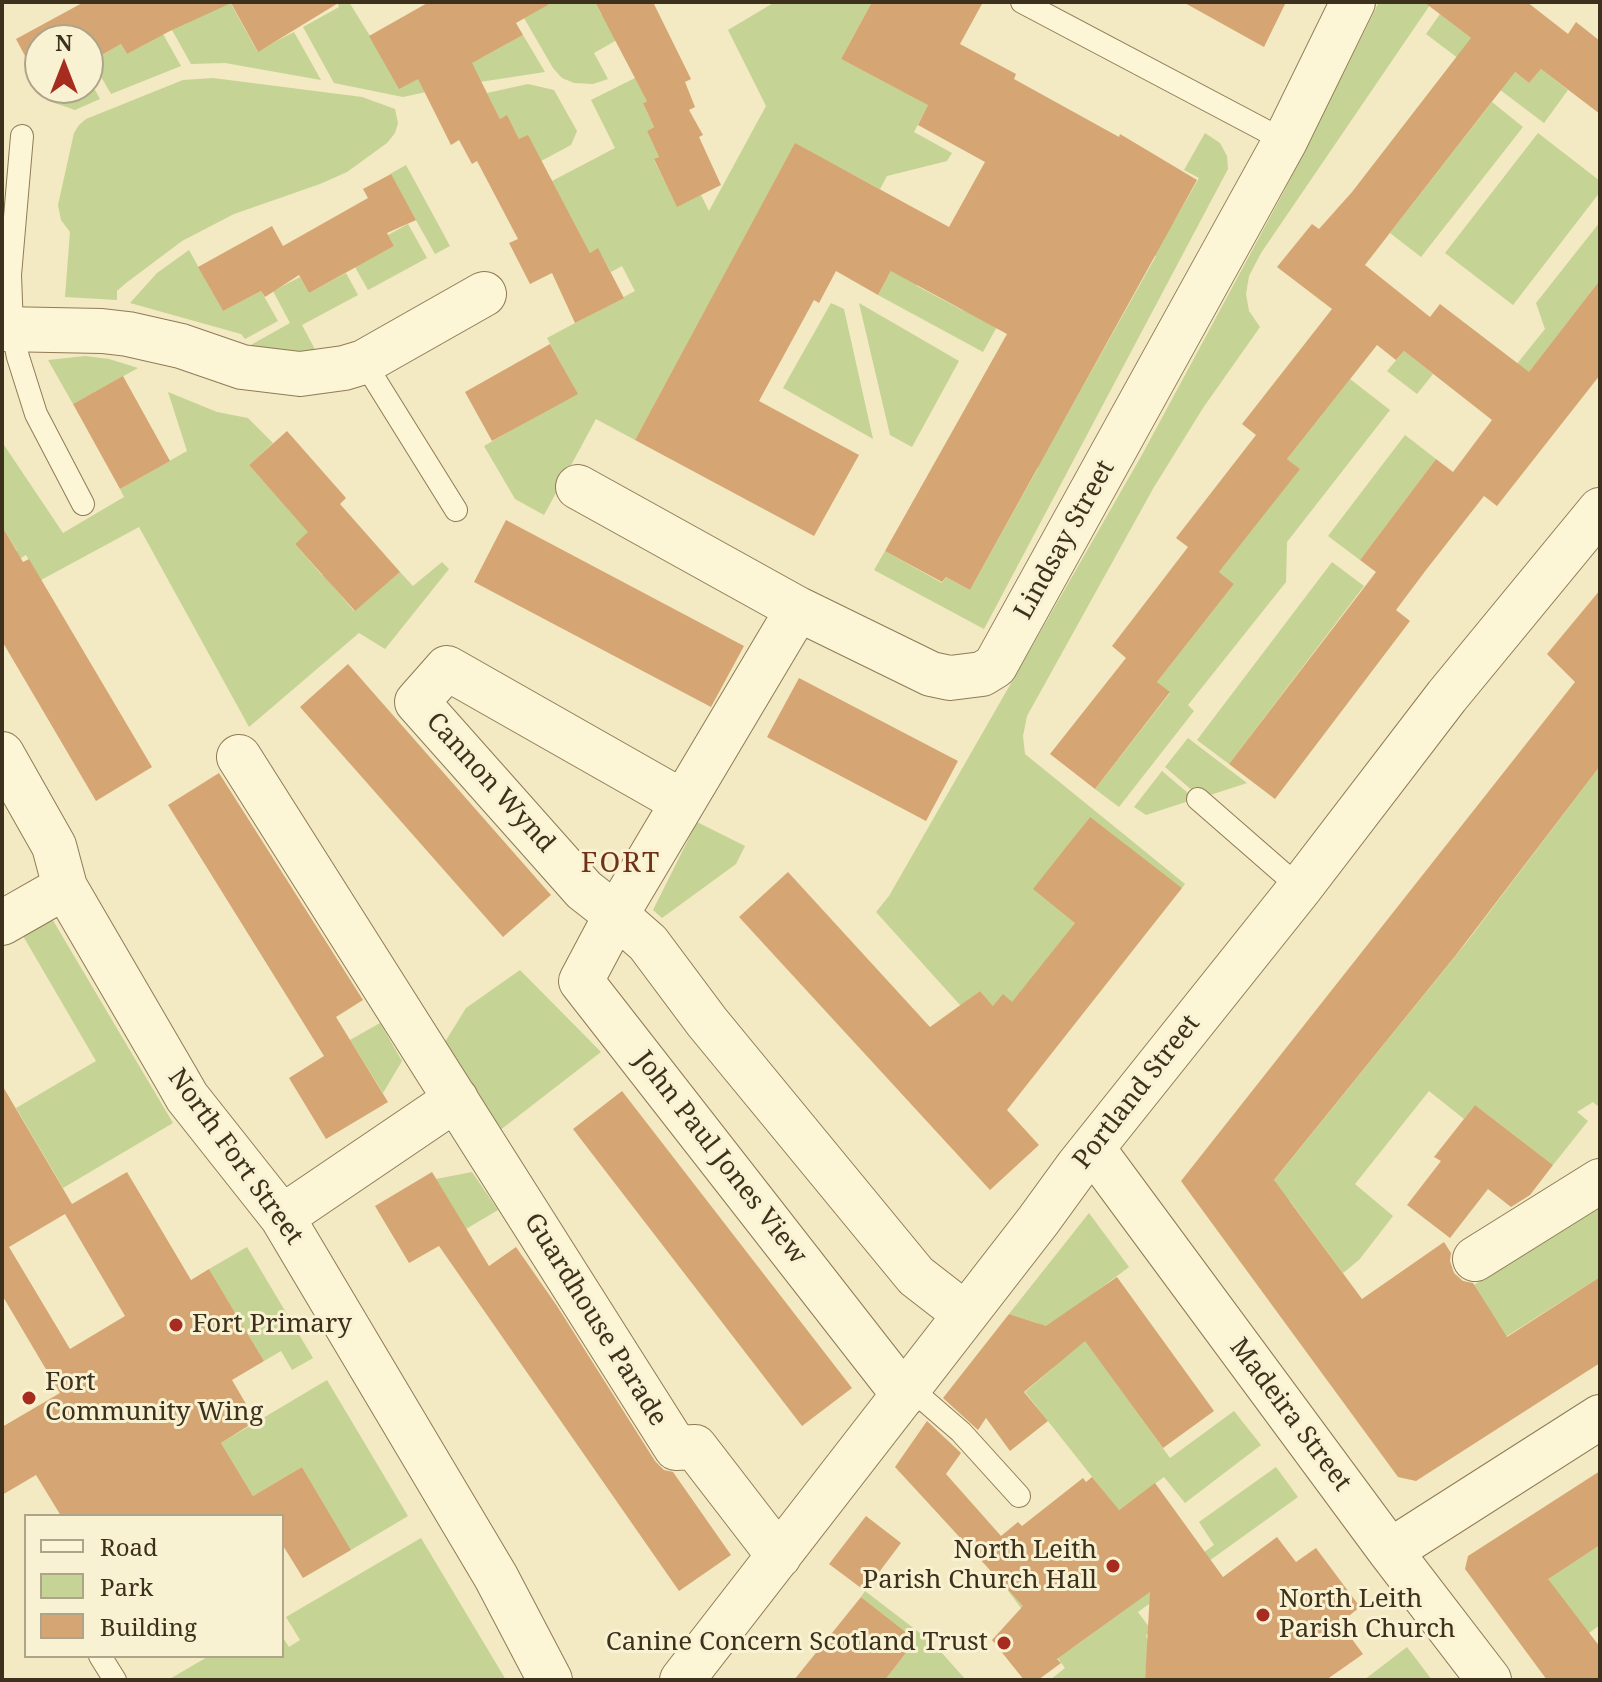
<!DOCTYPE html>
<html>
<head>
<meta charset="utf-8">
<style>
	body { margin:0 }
	#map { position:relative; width:1602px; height:1682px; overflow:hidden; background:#f3e9c2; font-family:"Noto Serif",serif }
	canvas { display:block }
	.frame { position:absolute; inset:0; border:4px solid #3d301c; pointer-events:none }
	.legend { position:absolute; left:24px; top:1514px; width:260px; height:144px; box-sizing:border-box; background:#f9f2d2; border:2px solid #aea489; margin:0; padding:10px 14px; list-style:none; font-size:24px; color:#3d301c }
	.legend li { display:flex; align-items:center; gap:16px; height:40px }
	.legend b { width:40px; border:2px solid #aea489 }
	.north { position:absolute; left:24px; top:24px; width:80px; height:80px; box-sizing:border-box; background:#f9f2d2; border:2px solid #aea489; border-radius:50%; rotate:0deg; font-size:22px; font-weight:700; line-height:32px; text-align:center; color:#3d301c }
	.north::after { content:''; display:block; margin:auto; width:28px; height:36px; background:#a52c1f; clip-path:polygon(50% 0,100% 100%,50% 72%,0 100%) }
</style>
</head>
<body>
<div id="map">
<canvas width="1602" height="1682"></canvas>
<div class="frame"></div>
<ul class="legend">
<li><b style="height:10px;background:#fcf5d6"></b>Road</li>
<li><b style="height:22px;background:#c5d394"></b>Park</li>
<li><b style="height:22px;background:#d5a673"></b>Building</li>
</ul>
<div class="north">N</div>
</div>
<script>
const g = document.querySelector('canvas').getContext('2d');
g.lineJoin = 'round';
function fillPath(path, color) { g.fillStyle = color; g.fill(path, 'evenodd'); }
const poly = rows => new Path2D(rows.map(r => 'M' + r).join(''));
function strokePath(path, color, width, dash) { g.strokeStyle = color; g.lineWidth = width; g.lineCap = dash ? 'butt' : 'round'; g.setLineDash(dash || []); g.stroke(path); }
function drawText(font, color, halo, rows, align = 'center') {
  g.font = font + ' "Noto Serif",serif'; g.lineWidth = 6; g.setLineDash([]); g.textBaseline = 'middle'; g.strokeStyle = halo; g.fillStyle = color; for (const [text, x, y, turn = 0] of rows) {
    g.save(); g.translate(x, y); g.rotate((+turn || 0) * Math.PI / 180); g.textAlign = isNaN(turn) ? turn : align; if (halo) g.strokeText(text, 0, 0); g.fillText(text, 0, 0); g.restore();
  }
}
fillPath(poly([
	[230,2,257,51,294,32,321,80,225,63,191,64,172,30],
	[337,2,349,2,370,36,437,68,426,92,403,97,334,83,303,27,339,7],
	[552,2,595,2,601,14,622,37,594,53,608,79,593,84,574,83,562,78,553,68,524,18],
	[775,2,872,2,841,59,906,93,933,96,914,132,952,153,947,161,887,176,880,189,795,144,635,440,596,419,544,515,515,499,484,446,577,393,547,338,635,291,622,266,611,272,598,249,590,253,552,181,615,148,591,100,637,77,648,100,643,103,654,127,647,131,659,157,654,160,677,206,701,195,709,211,766,106,728,30],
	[1379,2,1432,2,1261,253,1249,276,1246,294,1249,311,1260,327,1203,408,1154,487,1027,716,1023,736,1025,754,1185,884,1182,888,1089,818,1074,838,1104,862,1075,923,1013,1002,993,1006,980,991,969,999,993,1032,988,1036,876,912,889,896,1143,453,1282,195],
	[1440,14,1529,83,1541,69,1568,90,1544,123,1426,34],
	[163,34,181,66,111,94,92,61,121,44,127,54],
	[468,34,481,58,523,35,545,72,473,83],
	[88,77,100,99,75,110,49,101,42,88,88,88],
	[213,78,362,97,395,109,398,123,395,133,387,143,347,172,320,184,234,214,182,241,126,283,117,291,117,300,65,297,70,232,61,220,58,205,74,133,79,125,86,119,183,80],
	[528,84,554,90,577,131,571,145,541,161,519,139,507,116,500,119,487,93],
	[1492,102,1523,127,1421,257,1390,233],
	[1205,133,1220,143,1227,156,1228,169,984,629,874,570,885,551,942,583,946,577,970,590,1038,468,957,423,1059,429,1156,256,1077,212,1147,208,1173,223,1199,178,1184,170],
	[1538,133,1600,181,1600,192,1513,305,1445,253],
	[406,165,450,246,435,254,390,174],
	[1600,222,1600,280,1521,383,1516,365,1545,329,1536,303],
	[408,224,427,258,368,290,355,267,394,246,388,235],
	[189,250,223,311,261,291,278,321,245,339,241,334,130,303,157,273],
	[899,257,917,286,960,309,967,312,975,298,1004,314,983,352,878,295],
	[346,273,358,295,302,325,319,357,249,346,290,323,273,291,300,277,309,293],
	[831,303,844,309,873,439,783,388],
	[859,303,959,361,912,447,890,435],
	[1404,351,1433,374,1417,394,1387,371],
	[85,356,109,359,138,368,73,404,48,360],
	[1350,379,1390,410,1287,542,1286,582,1188,705,1194,711,1119,807,1095,789,1170,693,1157,682,1234,584,1219,572,1299,469,1287,459],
	[168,392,217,412,248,418,273,443,249,465,309,532,295,544,322,575,342,574,331,584,354,611,400,572,413,586,442,562,449,569,385,649,359,633,249,727,139,527,41,580,26,555,2,569,2,561,17,551,2,526,2,442,63,533,124,497,120,489,187,451],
	[1405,435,1436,459,1360,560,1328,536],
	[1332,562,1364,586,1229,764,1197,740],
	[1188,738,1247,783,1201,798,1165,767],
	[1600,766,1600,1108,1593,1102,1577,1112,1588,1121,1553,1165,1475,1105,1464,1119,1429,1091,1355,1184,1393,1216,1359,1260,1343,1273,1290,1201,1281,1200,1271,1184,1466,943],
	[1162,771,1195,799,1146,815,1134,807],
	[697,822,745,846,736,864,662,918,653,910],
	[48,912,173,1123,63,1188,16,1108,96,1061,19,929],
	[520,970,601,1052,499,1131,445,1042,466,1008],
	[380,1023,402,1061,383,1093,350,1040],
	[472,1172,498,1210,466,1229,436,1179],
	[1600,1206,1600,1277,1422,1390,1474,1285],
	[1089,1213,1129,1267,1066,1314,1170,1458,1234,1411,1261,1445,1185,1503,1164,1477,1021,1581,1071,1649,1214,1545,1199,1522,1276,1467,1298,1497,1138,1612,1152,1631,1146,1635,1148,1642,1145,1680,1050,1680,1065,1668,1004,1585,1112,1502,1025,1392,1053,1368,1037,1323,1009,1314],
	[247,1247,313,1358,292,1370,281,1351,264,1361,209,1269],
	[327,1380,408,1516,351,1550,302,1467,253,1496,221,1443],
	[421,1538,506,1680,168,1680,209,1656,282,1656,282,1636,289,1647,300,1640,286,1617],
	[1600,1545,1600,1625,1589,1633,1540,1583],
	[865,1591,933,1643,966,1680,885,1680,916,1640,861,1597],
	[1407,1647,1432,1680,1364,1680]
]), '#c5d394');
fillPath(poly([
	[84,2,340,2,258,52,231,3,168,32,127,54,121,44,88,63,88,40,40,40,40,84,16,39],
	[429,2,553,2,516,23,523,35,472,63,500,119,507,115,519,139,528,135,590,253,598,248,624,298,575,323,552,273,530,284,509,243,518,239,477,161,472,164,459,140,451,145,418,79,399,89,369,36],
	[595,2,653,2,691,79,685,82,695,107,689,110,703,135,699,137,721,185,677,207,654,159,659,157,647,131,654,127,643,103,647,101],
	[872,2,983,2,960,44,1016,74,1014,79,1119,137,1120,134,1197,180,970,590,946,577,942,582,885,551,1007,334,891,271,878,295,836,271,819,303,814,300,759,401,859,455,814,536,635,440,795,143,949,227,985,162,918,125,928,105,841,59],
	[1183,2,1286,2,1264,47],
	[1424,2,1527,2,1568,34,1576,22,1600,41,1600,114,1541,69,1529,83,1515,72,1365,265,1430,317,1440,304,1529,372,1600,280,1600,375,1497,506,1484,496,1426,570,1396,610,1410,621,1275,799,1229,764,1376,572,1360,560,1436,459,1453,472,1492,420,1404,351,1396,360,1377,345,1287,459,1300,469,1219,572,1234,584,1157,682,1170,692,1095,789,1050,754,1126,658,1112,646,1188,547,1176,538,1256,435,1242,424,1332,309,1277,267,1312,224,1319,229,1352,192,1471,38],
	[391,174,416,220,387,233,394,246,309,293,299,275,265,297,261,291,223,311,198,267,272,226,283,246,368,198,363,189],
	[550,344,578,394,492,441,465,392],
	[123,376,170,461,120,489,73,404],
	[287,431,346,498,340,504,400,572,355,611,295,544,308,532,249,465],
	[506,520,744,646,711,707,474,582],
	[2,526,23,562,29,559,152,767,96,801,2,641],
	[1600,590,1600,766,1456,955,1274,1180,1362,1299,1444,1242,1451,1253,1450,1261,1454,1273,1463,1281,1473,1283,1507,1337,1600,1277,1600,1363,1416,1481,1398,1477,1181,1181,1575,682,1547,654],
	[348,664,551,895,503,937,300,707],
	[799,678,958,761,926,821,767,737],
	[219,773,363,1000,336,1017,388,1102,326,1139,289,1078,324,1056,168,805],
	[1090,817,1182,888,1007,1110,1039,1145,990,1190,739,917,788,872,930,1027,980,991,993,1006,1003,994,1012,1002,1075,923,1033,889],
	[2,1085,72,1204,127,1172,191,1280,209,1269,264,1361,232,1380,256,1421,221,1443,253,1496,302,1467,351,1550,303,1578,282,1544,282,1516,61,1516,36,1475,2,1495,2,1427,60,1393,2,1295],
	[65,1214,125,1316,70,1349,9,1247],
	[622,1091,852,1388,802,1426,573,1129],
	[1475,1105,1553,1165,1530,1195,1511,1207,1488,1189,1450,1238,1407,1205,1441,1161,1434,1157],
	[432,1172,489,1266,516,1247,557,1306,655,1461,664,1470,673,1472,731,1555,679,1591,439,1246,409,1263,375,1206],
	[1117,1277,1214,1411,1163,1448,1085,1341,1024,1392,1048,1421,1010,1451,986,1418,978,1430,943,1398,1009,1314,1046,1326],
	[927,1421,961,1453,946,1474,1001,1536,1018,1522,1022,1526,1083,1478,1086,1482,1092,1477,1119,1510,1155,1483,1223,1577,1277,1537,1296,1562,1316,1548,1360,1607,1340,1623,1363,1654,1326,1680,1145,1680,1150,1592,1057,1659,1061,1663,1038,1680,1024,1680,992,1640,1023,1606,895,1467],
	[1600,1471,1600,1545,1548,1579,1600,1647,1600,1680,1547,1680,1465,1569,1468,1556],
	[866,1516,901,1543,865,1591,829,1564],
	[861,1597,916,1640,885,1680,794,1680]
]), '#d5a673');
const lane = poly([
	[1022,2,1285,141],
	[22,136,10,275,12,328,18,357,36,414,83,504],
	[364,362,456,510],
	[1198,799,1300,888],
	[909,1387,961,1432,1019,1496],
	[100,1656,115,1680]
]);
const street = poly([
	[2,329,102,331,128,334,181,346,242,367,300,374,344,368,364,362,484,294],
	[578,487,798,609,931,674,950,678,982,674,995,666,1285,141,1353,2],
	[2,754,54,846,65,887,175,1076,187,1097,282,1217,496,1577,550,1680],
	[239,757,676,1448,695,1447,779,1556],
	[681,801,447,668,417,702,584,890,616,915,798,609],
	[2,923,65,887],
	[1093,1149,1390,1551,1489,1680],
	[282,1217,456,1099],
	[1475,1259,1600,1181],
	[904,1395,581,981,616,915,648,943,707,1022,916,1276,965,1314],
	[1390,1551,1600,1417],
	[682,1680,1038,1221,1078,1166,1300,888,1447,696,1600,510]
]);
strokePath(lane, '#8f7b56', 24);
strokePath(street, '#8f7b56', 46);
strokePath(lane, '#fcf5d6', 22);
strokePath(street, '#fcf5d6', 44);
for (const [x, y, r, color] of [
	[176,1325,8,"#a52c1f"],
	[29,1398,8,"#a52c1f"],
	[1113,1566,8,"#a52c1f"],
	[1263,1615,8,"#a52c1f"],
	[1004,1643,8,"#a52c1f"]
]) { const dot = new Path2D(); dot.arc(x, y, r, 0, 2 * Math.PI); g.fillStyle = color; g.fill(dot); strokePath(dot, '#f9f2d2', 3); }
drawText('26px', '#3d301c', '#f9f2d2', [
	["Lindsay Street",1065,540,-61],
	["Cannon Wynd",490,783,48],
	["Portland Street",1137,1092,-52],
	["North Fort Street",235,1157,54],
	["John Paul Jones View",720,1158,52],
	["Guardhouse Parade",595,1320,58],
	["Madeira Street",1290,1415,53]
]);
drawText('26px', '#3d301c', '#f9f2d2', [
	["Fort Primary",192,1325],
	["Fort",45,1383],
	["Community Wing",45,1413],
	["North Leith",1097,1551,"right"],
	["Parish Church Hall",1097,1581,"right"],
	["North Leith",1279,1600],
	["Parish Church",1279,1630],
	["Canine Concern Scotland Trust",988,1643,"right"]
], 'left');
g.letterSpacing = '2px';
drawText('28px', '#6f3217', '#f9f2d2', [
	["FORT",621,864]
]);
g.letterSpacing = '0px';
</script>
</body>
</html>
